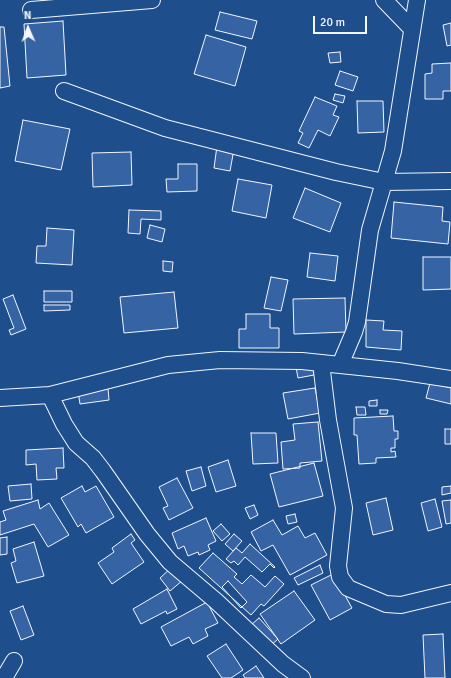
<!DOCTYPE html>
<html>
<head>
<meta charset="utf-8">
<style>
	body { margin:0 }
	#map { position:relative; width:451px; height:678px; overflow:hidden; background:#1f4e8c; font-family:Signika,sans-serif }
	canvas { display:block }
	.north { position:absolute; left:8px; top:8px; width:40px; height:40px; -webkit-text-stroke:3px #1f4e8c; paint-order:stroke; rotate:358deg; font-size:11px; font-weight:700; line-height:16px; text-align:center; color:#f2f6ff }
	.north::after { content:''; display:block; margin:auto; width:14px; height:18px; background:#f2f6ff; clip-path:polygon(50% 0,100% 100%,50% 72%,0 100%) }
	.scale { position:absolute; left:313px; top:16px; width:54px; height:18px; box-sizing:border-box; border:2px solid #f2f6ff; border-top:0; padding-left:5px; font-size:12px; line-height:14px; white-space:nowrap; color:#f2f6ff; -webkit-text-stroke:3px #1f4e8c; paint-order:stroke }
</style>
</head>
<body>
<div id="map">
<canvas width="451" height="678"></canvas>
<div class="north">N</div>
<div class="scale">20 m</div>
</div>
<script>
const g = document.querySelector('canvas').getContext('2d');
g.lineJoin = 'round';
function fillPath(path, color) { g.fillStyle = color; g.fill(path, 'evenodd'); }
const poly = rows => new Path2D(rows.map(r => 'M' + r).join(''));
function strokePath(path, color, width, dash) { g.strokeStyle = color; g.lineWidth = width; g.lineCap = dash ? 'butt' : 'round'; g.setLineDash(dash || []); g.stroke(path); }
const building = poly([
	[220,12,257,21,252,39,215,30,220,12],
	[63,21,66,75,27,78,24,24,63,21],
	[451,23,451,45,447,46,443,25,451,23],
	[0,27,4,27,10,86,0,88,0,27],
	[206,35,246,47,235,86,194,74,206,35],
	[340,52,341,62,330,63,328,53,340,52],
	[451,63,451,91,443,91,443,99,425,99,425,74,432,73,432,64,451,63],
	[340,71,358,77,353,91,335,85,340,71],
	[335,94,345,96,343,103,333,100,335,94],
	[315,97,337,106,333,115,339,117,330,136,318,130,309,148,298,143,303,133,299,131,315,97],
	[357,101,383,101,384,132,358,133,357,101],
	[23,120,70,129,61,170,15,161,23,120],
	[217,146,234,149,230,171,214,168,217,146],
	[131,152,132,185,93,187,92,153,131,152],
	[178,164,197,164,197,191,167,192,166,179,178,179,178,164],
	[238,179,272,185,266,218,232,211,238,179],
	[305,188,341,203,330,232,293,218,305,188],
	[394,202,443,207,442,221,450,222,448,244,391,238,394,202],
	[129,210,161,211,161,220,141,219,140,234,128,233,129,210],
	[150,225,165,229,162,242,147,238,150,225],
	[47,228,74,230,72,265,36,263,37,246,46,246,47,228],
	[310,253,338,256,335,281,307,277,310,253],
	[423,257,451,257,451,289,423,290,423,257],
	[163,261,173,262,172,272,163,271,163,261],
	[271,277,288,280,281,311,264,308,271,277],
	[44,291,72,291,72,302,44,302,44,291],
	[174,292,178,328,124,333,120,297,174,292],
	[13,295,26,329,11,335,9,330,14,328,3,299,13,295],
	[345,298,346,332,294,334,293,299,345,298],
	[44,305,70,305,70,310,44,311,44,305],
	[246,314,270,314,270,328,279,328,279,348,239,348,239,329,246,329,246,314],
	[366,320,384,321,383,330,402,331,401,350,366,347,366,320],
	[312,364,314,375,298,378,296,367,312,364],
	[430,383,451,388,451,404,426,398,430,383],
	[108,388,109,400,80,404,78,391,108,388],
	[315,388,320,413,288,419,283,393,315,388],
	[377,400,377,406,369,406,369,401,377,400],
	[356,407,365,407,366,415,357,415,356,407],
	[380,410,388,410,387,414,380,414,380,410],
	[393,416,394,431,398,431,398,439,395,439,395,448,391,448,391,452,395,451,396,457,376,458,376,463,359,464,357,435,354,435,354,418,393,416],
	[318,422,322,461,300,463,300,468,283,469,281,442,295,440,293,424,318,422],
	[445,429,451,429,451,444,445,444,445,429],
	[251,433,276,433,278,463,253,464,251,433],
	[63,448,64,468,56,468,57,479,37,480,36,464,26,465,26,450,63,448],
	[228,460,236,486,216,492,208,467,228,460],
	[314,463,323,496,279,507,270,474,314,463],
	[201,467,206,486,192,491,186,471,201,467],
	[177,478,193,508,169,520,163,508,168,506,159,487,177,478],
	[31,484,32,499,10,501,8,486,31,484],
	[82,486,85,492,96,486,114,517,86,533,81,524,78,527,61,498,82,486],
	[451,486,451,493,442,495,442,487,451,486],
	[386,498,393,530,373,535,366,503,386,498],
	[435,499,442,527,428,531,421,503,435,499],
	[38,500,40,509,49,503,69,535,48,547,34,524,0,535,0,522,6,520,3,511,38,500],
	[451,500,451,523,446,524,442,501,451,500],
	[254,505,258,515,250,519,245,508,254,505],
	[295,514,297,522,288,524,286,516,295,514],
	[206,518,216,541,208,545,210,550,199,555,198,552,188,556,184,546,178,549,172,533,206,518],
	[273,520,282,535,298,526,305,538,315,533,327,555,290,575,273,545,261,551,251,532,273,520],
	[221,524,230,534,222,541,213,531,221,524],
	[131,534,135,540,131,543,144,562,112,584,98,563,114,552,112,548,131,534],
	[234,534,242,541,233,551,225,544,234,534],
	[7,537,7,554,0,555,0,538,7,537],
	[34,542,44,576,17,583,11,563,16,561,13,549,34,542],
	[250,544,275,567,274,568,270,564,262,572,245,557,238,565,234,561,231,563,226,559,236,548,242,553,250,544],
	[213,553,237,574,234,577,242,584,251,575,265,587,275,576,284,584,264,606,261,604,251,615,199,568,213,553],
	[320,565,323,573,298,585,294,578,320,565],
	[172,567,183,580,170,591,160,578,172,567],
	[333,574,352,608,330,620,311,585,333,574],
	[228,581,247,602,241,608,222,587,228,581],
	[167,589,177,609,167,614,166,611,141,624,133,609,167,589],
	[294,591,315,620,281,644,260,614,294,591],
	[207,602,218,623,205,629,208,636,193,644,189,637,171,646,161,627,207,602],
	[23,606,34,635,21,640,10,611,23,606],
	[259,618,278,639,270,646,251,625,259,618],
	[443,634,445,678,425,678,423,635,443,634],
	[226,644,243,670,231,678,222,678,207,656,226,644],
	[256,666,264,678,245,678,243,675,256,666]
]);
fillPath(building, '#3563a3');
strokePath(building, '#f2f6ff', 1);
const minor = poly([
	[384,0,412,29],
	[31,10,152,0],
	[64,91,165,128,336,172,384,182,451,181],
	[321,363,328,420,344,508,338,566,340,577,348,588,386,604,401,605,451,593],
	[340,365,354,332,357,322,370,230,393,151,417,0],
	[50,395,64,424,76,443,93,458,103,471,147,534,170,562,216,601,283,664,302,678],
	[0,398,50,395,168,365,220,360,302,361,398,371,451,379],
	[4,678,14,661]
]);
strokePath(minor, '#f2f6ff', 18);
strokePath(minor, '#1f4e8c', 16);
</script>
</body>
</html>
